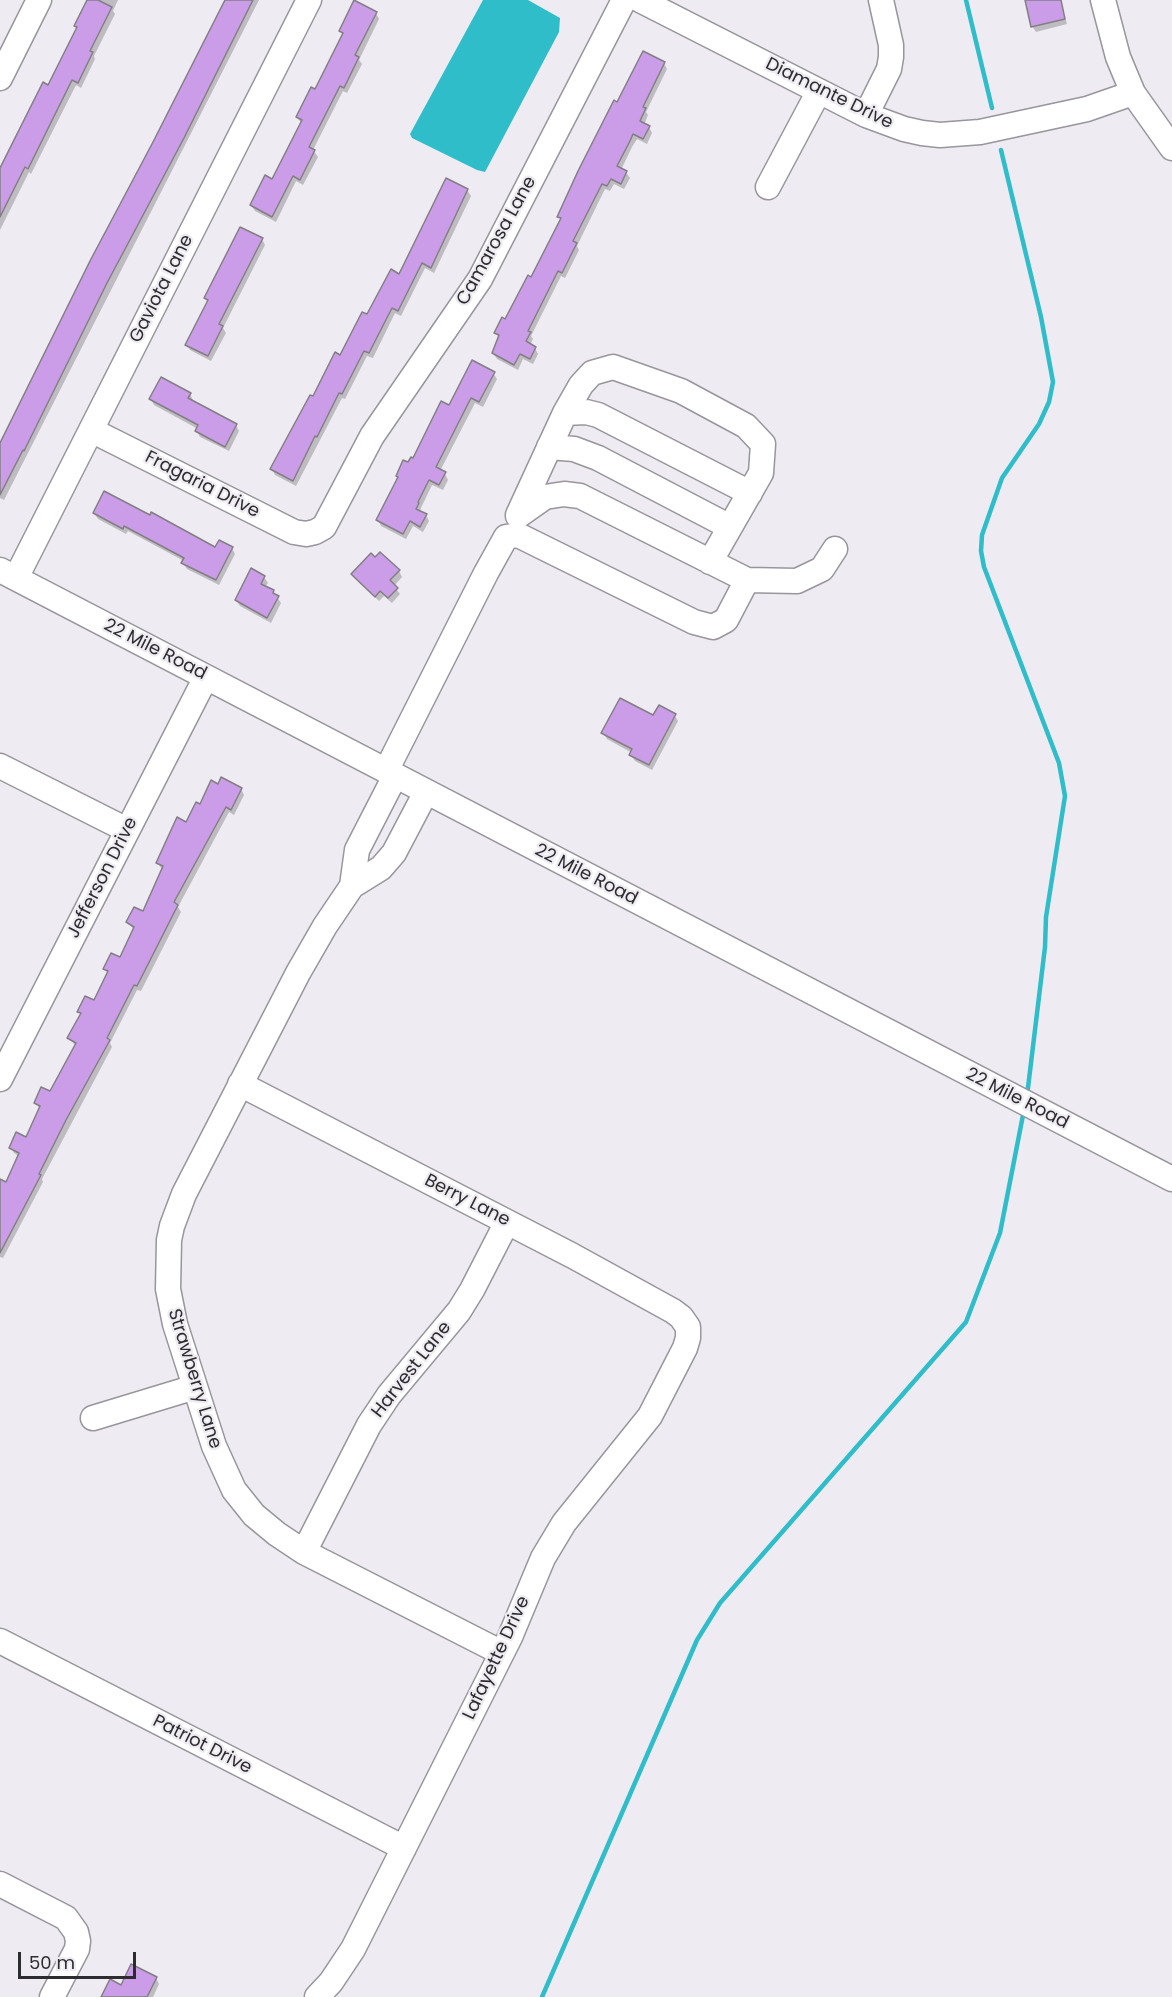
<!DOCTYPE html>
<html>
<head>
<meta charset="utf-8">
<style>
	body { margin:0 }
	#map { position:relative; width:1172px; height:1997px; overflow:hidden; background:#eeebf2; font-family:Poppins,sans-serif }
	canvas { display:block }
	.scale { position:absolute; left:18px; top:1952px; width:118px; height:27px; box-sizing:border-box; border:3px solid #2c2b2d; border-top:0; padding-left:8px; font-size:18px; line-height:21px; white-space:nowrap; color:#2c2b2d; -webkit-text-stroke:4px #eeebf2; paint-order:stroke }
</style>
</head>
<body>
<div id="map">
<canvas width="1172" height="1997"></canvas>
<div class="scale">50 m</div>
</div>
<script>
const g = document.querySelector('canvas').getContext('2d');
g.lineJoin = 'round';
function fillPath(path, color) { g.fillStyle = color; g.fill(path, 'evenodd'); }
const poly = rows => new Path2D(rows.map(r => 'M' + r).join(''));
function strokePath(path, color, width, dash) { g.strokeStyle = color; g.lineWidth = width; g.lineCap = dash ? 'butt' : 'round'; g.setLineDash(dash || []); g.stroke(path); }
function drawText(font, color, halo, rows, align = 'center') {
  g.font = font + ' Poppins,sans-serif'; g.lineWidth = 4.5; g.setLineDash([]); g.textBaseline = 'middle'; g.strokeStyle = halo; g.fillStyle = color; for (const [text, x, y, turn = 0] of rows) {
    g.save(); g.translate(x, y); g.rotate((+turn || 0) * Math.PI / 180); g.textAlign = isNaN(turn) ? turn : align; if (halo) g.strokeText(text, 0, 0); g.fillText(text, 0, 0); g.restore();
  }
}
fillPath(poly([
	[483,0,528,0,560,18,559,32,485,172,477,170,412,138,410,134]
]), '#2fbdc9');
fillPath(poly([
	[89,0,118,0,113,11,115,14,94,56,95,59,81,88,76,85,31,174,29,172,0,230,0,171,49,87,78,29,76,26],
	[227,0,259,0,4,500,0,498,0,443],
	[1026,0,1060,0,1067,24,1036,32,1032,26],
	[376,13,379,19,359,60,362,64,347,93,343,91,313,150,318,157,303,185,296,181,276,222,255,211,251,205,273,181,301,123,297,117,316,91,343,35,341,31],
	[664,63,667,69,646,112,648,115,644,125,649,127,652,133,647,144,637,139,632,147,621,170,626,172,630,178,624,189,614,184,610,191,605,189,577,246,579,250,565,278,561,276,531,336,533,339,530,345,535,348,538,354,533,364,523,359,518,370,497,359,493,353,499,338,496,333,506,321,532,279,561,221,559,217,617,104],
	[467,190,471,196,434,273,425,268,401,316,395,313,373,358,367,356,345,399,342,398,296,486,275,475,272,469,313,398,341,357,368,316],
	[262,239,265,245,223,328,226,333,211,361,190,350,187,345,208,303,205,298],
	[493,373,497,379,483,407,475,403,440,471,445,474,448,480,443,490,432,485,421,508,420,512,426,515,429,521,423,532,413,526,406,539,381,526,378,520,408,465,450,407],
	[190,394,193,400,192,402,236,425,239,431,229,451,200,437,197,431,198,429,154,405,151,399],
	[94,513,216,549,232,548,235,554,219,585,187,569,183,563,184,561,128,531,126,534,98,519],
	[399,571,402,577,394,586,400,594,392,603,384,596,379,601,357,580,353,574],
	[264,577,268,583,265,587,273,591,281,603,271,623,240,606,236,600],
	[675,716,678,721,652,770,635,761,631,755,632,753,607,739,603,733,654,717],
	[218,786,241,789,244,795,234,815,229,812,178,907,181,912,141,991,137,990,110,1043,112,1047,42,1179,43,1182,3,1258,0,1257,0,1181,6,1184,19,1156,14,1153,11,1147,26,1139,40,1109,35,1102,51,1093,76,1046,69,1038,81,1015,79,1012,95,1002,108,974,105,969,121,959,134,930,128,922,143,913,163,870,157,863,200,806],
	[156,1978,159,1984,153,1997,103,1997,121,1987]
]), '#0003');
strokePath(poly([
	[966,0,992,108],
	[1001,150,1041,317,1053,382,1049,402,1039,424,1002,478,982,535,981,551,984,567,1059,763,1065,796,1046,917,1045,947,1027,1096],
	[542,1997,697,1640,720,1603,966,1322,1000,1233,1024,1110]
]), '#2fbdc9', 4.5);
const building = poly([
	[87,0,98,0,112,7,90,51,93,52,78,83,72,80,28,169,25,167,0,217,0,168,43,82,48,85,77,27,74,26,87,0],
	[225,0,253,0,184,138,107,283,24,451,23,450,0,495,0,443,91,259,153,142,225,0],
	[354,0,377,12,355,55,359,57,344,88,340,86,309,147,315,150,300,180,293,176,272,217,250,205,265,175,272,179,302,120,296,117,311,87,315,89,343,33,339,31,354,0],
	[1025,0,1061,0,1065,19,1031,27,1025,0],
	[643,51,665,62,643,107,646,108,640,121,650,126,643,139,633,134,630,141,617,166,627,171,621,184,611,179,607,186,602,184,573,241,577,243,562,273,558,271,528,331,531,332,526,341,536,347,530,359,520,354,514,365,492,353,499,335,494,333,502,317,505,319,528,275,531,277,561,218,557,217,578,171,614,100,617,102,643,51],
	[446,178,468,189,431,268,422,263,398,311,392,308,369,353,364,351,342,394,339,393,317,437,315,436,293,481,270,469,310,395,313,396,335,352,340,355,362,312,367,314,391,269,399,274,446,178],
	[240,227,263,238,219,324,223,326,208,356,185,345,208,300,204,298,240,227],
	[472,360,495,372,479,402,471,398,436,467,446,472,439,485,429,480,418,502,419,503,416,509,427,514,420,527,410,521,403,534,376,520,398,477,396,476,403,460,408,462,411,457,413,458,441,401,449,405,472,360],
	[161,377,191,393,188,398,237,424,225,447,195,431,198,425,149,399,161,377],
	[104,491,150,515,151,512,215,547,219,540,233,547,216,580,181,563,184,558,124,526,123,529,93,513,104,491],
	[380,552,400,570,390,580,398,588,388,598,380,591,375,597,351,574,371,553,375,557,380,552],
	[251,568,265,576,261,584,274,590,273,593,279,596,267,618,235,600,251,568],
	[620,698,653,715,659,705,676,714,649,765,629,755,632,749,601,733,620,698],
	[221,777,242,788,231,810,226,807,174,902,178,905,137,986,134,985,107,1038,110,1040,66,1120,39,1174,41,1175,0,1253,0,1179,6,1182,19,1153,9,1148,16,1132,26,1137,40,1106,34,1103,41,1087,50,1091,76,1043,67,1038,81,1013,77,1012,85,996,94,1000,108,971,103,969,111,953,120,957,134,927,126,922,134,907,143,911,163,866,156,863,177,817,186,822,196,802,200,804,211,780,218,784,221,777],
	[131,1964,157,1977,147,1997,101,1997,110,1979,121,1985,131,1964]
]);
fillPath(building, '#cb9de8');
strokePath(building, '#827f84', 1.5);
const minor = poly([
	[640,0,866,115,904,129,922,133,940,135,980,132,1087,109,1133,93],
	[1103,0,1118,57,1133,93,1172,148],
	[0,78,39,0],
	[866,115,889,69,891,57,891,45,881,0],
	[768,187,819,91],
	[565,413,586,412,598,415,750,493],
	[91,430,294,532,306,534,315,532,324,527,372,436,480,279,624,0],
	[549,447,574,449,598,458,730,527],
	[518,515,565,413,581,385,592,373,613,367,681,391,746,426,763,444,761,473,710,562],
	[518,516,545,497,564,494,580,496,747,580],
	[0,570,1172,1179],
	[16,578,309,0],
	[0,766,127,830],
	[386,771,486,573,506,537,518,535,694,622,713,627,726,620,747,580,797,581,822,569,835,549],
	[426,792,394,853,381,868,352,886,325,926,298,973,184,1194,172,1226,169,1240,168,1289,175,1324,214,1446,234,1490,254,1515,277,1534,304,1552,502,1653],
	[352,886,357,850,395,776],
	[0,1079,206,677],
	[240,1084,573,1256,673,1311,681,1317,688,1327,688,1338,685,1348,650,1416,564,1523,543,1558,510,1637,353,1949,331,1982,317,1997],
	[93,1418,195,1387],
	[304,1552,369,1425,389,1395,459,1311,472,1290,507,1222],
	[0,1641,404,1848],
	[0,1884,66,1918,76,1932,78,1941,77,1949,52,1997]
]);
strokePath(minor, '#98959c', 27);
strokePath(minor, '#fff', 24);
drawText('18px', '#2c2b2d', '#eeebf2', [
	["Diamante Drive",829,94,26],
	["Camarosa Lane",497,241,-61],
	["Gaviota Lane",162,289,-63],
	["Fragaria Drive",202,485,27],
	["22 Mile Road",155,650,27],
	["22 Mile Road",586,875,27],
	["Jefferson Drive",103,878,-63],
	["22 Mile Road",1017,1099,27],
	["Berry Lane",467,1201,27],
	["Harvest Lane",412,1370,-52],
	["Strawberry Lane",194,1379,73],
	["Lafayette Drive",497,1658,-65],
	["Patriot Drive",202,1745,27]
]);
</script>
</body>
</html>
